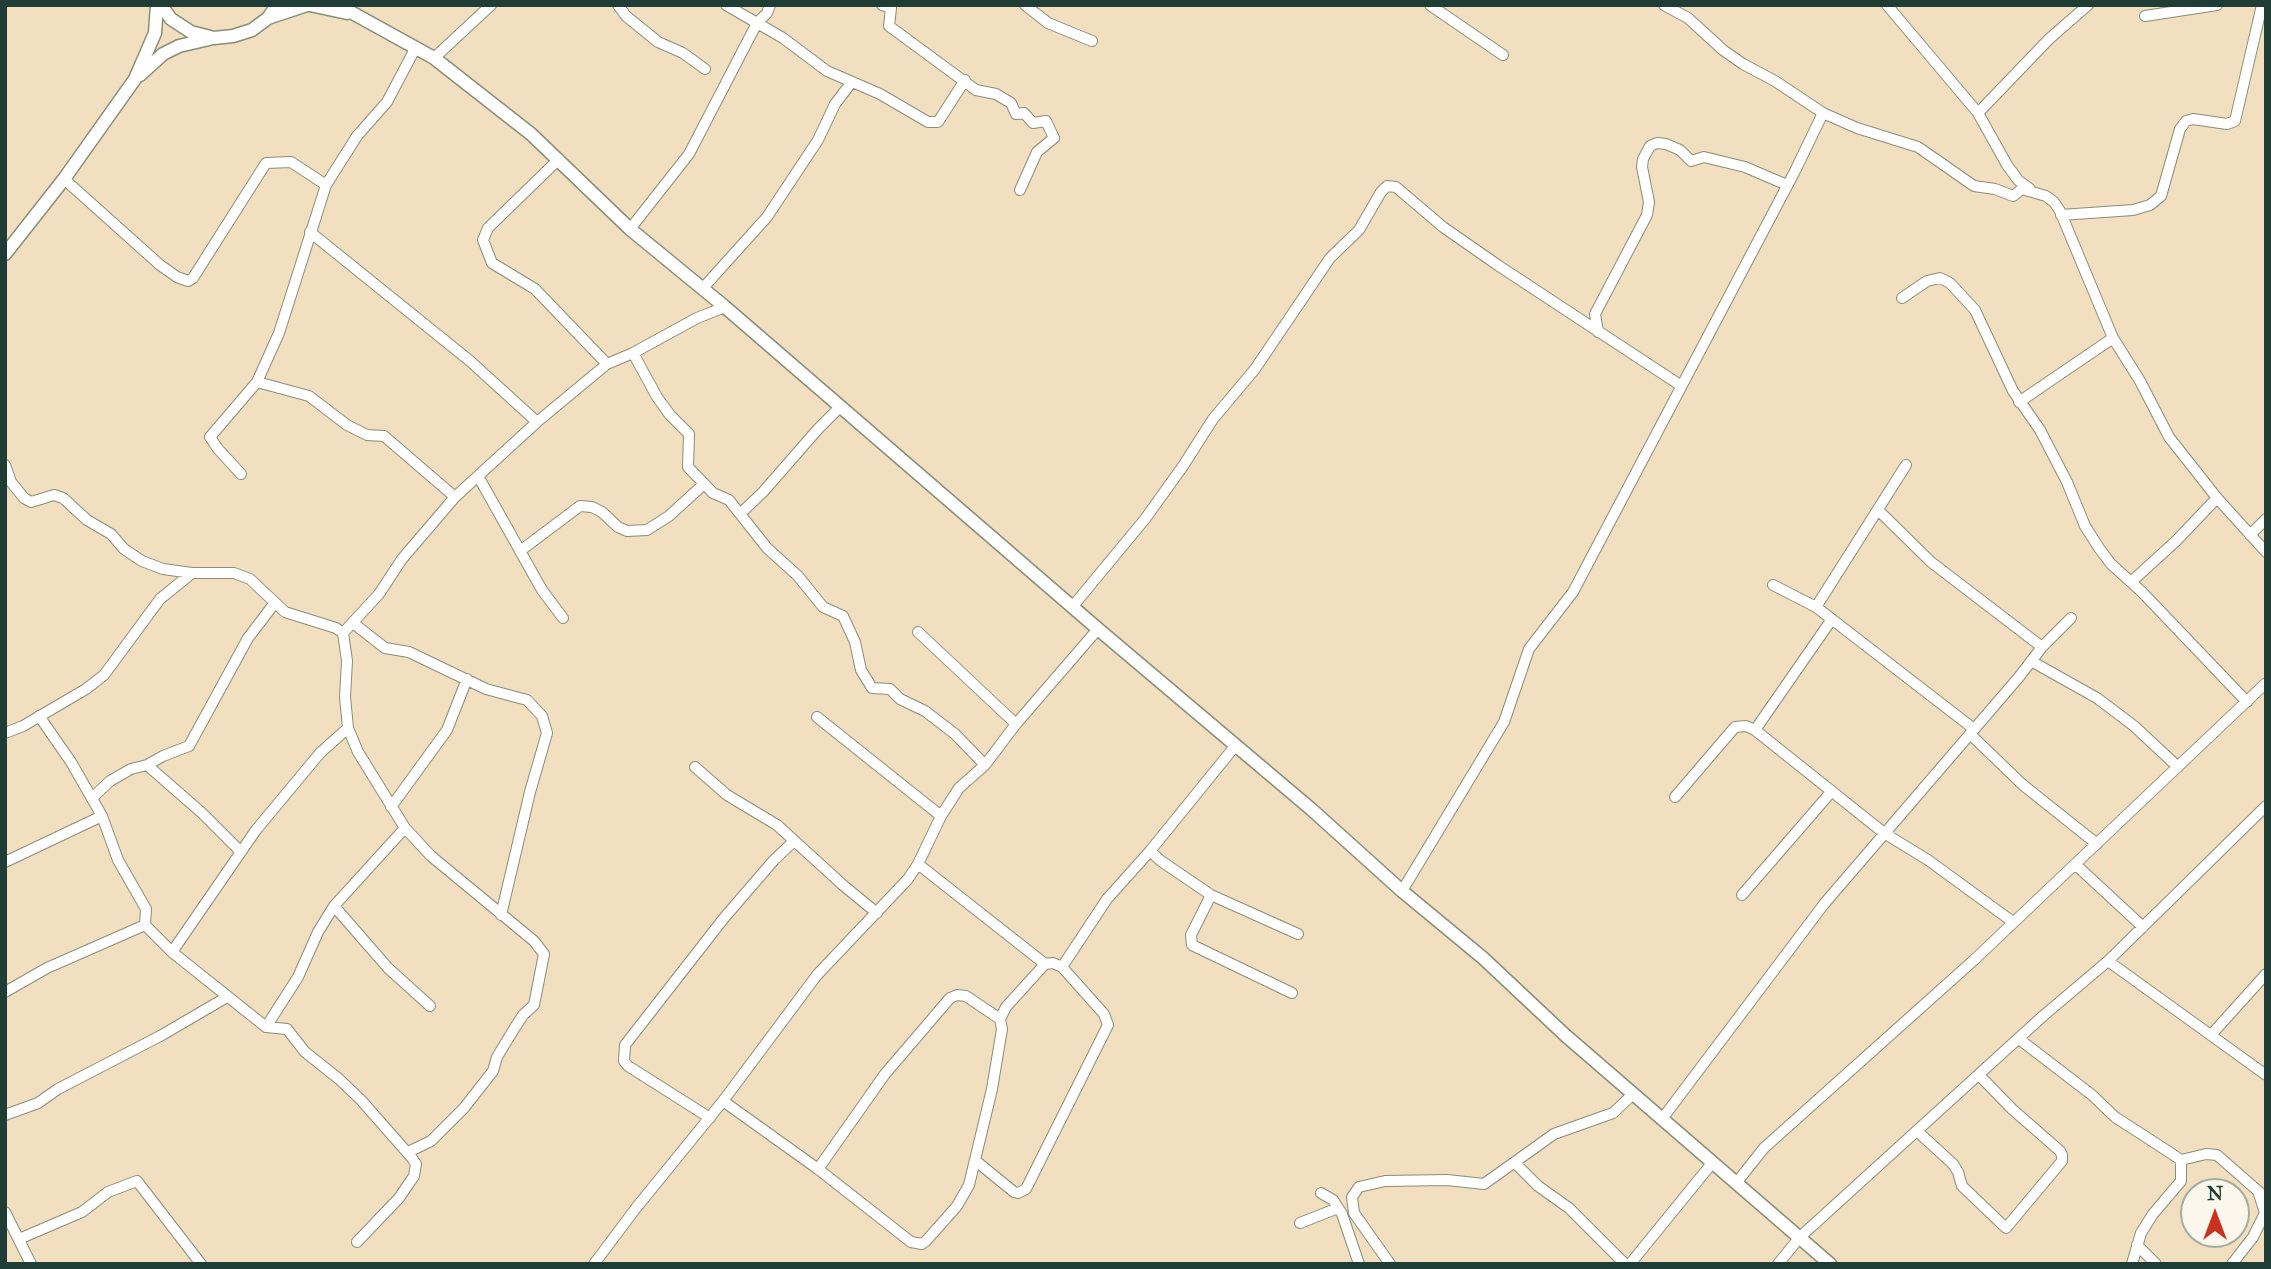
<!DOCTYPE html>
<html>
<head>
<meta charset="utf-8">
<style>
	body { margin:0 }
	#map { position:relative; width:2271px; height:1269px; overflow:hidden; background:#f1dfc0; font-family:"IM FELL Great Primer",serif }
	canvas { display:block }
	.frame { position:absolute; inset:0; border:7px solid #1f3d34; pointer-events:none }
	.north { position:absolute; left:2180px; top:1178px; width:70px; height:70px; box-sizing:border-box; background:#fbf7ec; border:2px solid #a3ada2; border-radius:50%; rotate:0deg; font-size:19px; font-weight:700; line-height:28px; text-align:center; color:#1f3d34 }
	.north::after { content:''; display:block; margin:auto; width:24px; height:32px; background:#c8321e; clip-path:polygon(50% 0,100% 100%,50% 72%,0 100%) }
</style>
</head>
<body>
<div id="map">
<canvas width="2271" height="1269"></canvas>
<div class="frame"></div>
<div class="north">N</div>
</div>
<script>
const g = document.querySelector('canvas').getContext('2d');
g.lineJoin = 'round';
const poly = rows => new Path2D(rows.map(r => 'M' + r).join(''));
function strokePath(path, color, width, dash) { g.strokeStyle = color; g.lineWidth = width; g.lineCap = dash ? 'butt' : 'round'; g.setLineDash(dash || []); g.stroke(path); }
const minor = poly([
	[618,5,626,16,658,42,683,53,705,69],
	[726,5,783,38,827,71,880,94,928,122,938,122,965,80],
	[882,5,891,8,889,26,976,90,996,94,1011,103,1016,114,1024,113,1033,123,1046,121,1054,138,1037,152,1020,190],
	[1025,5,1048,23,1092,41],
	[1430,5,1503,55],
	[1664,5,1688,18,1723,50,1743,64,1775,81,1823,113,1857,128,1918,147,1974,186,1995,189,2013,196,2022,189,2046,196,2054,202,2060,211,2113,338,2140,381,2169,437,2217,498,2266,552],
	[1887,5,1978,113,2007,165,2018,180,2030,189],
	[2145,16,2217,5],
	[434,58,491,5],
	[1978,113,2049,39,2088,5],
	[559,159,488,228,483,240,492,263,535,289,607,364],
	[64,179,160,265,177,277,188,281,193,278,266,163,291,162,326,185],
	[2061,215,2133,210,2150,205,2161,196,2180,129,2186,121,2193,119,2227,124,2235,121,2262,5],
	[630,229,689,154,757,23,767,13,770,5],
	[310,232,470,361,537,422],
	[703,288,767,217,818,140,835,104,851,83],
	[1902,298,1927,281,1940,278,1950,283,1975,310,2013,391,2040,430,2067,482,2085,526,2099,548,2111,564,2142,592,2247,702],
	[1598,332,1595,314,1647,215,1649,202,1642,167,1643,159,1650,146,1657,143,1666,144,1680,150,1691,161,1704,157,1745,167,1787,185],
	[633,353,657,397,670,415,689,434,688,467,713,493,729,500,767,548,798,576,823,607,843,616,855,642,861,670,872,688,890,689,900,699,925,711,955,734,985,765],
	[257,382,309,396,347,425,367,435,384,436,455,497],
	[2019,402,2113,338],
	[5,465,11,482,24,498,31,502,54,495,63,498,87,520,111,534,124,549,142,561,163,569,192,573,234,573,250,579,285,612,336,628,343,633,347,661,345,697,348,728,358,752,405,828,431,856,534,941,544,954,534,1005,523,1015,514,1029,497,1057,493,1071,464,1108,431,1141,408,1152],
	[241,474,218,449,210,437,257,382,279,333,326,185,357,136,387,102,416,47],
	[478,476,542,590,563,618],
	[1878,510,1931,562,2042,647],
	[741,513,763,492,818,429,840,407],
	[2250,535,2266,519],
	[520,551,580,506,592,507,602,512,618,527,627,531,647,530,669,516,704,484],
	[2131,582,2176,541,2217,498],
	[1773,585,1816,607,1974,729],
	[1073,606,1145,519,1183,466,1213,419,1255,369,1330,258,1359,230,1381,192,1387,186,1396,187,1443,227,1499,266,1680,385],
	[1816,607,1906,465],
	[353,623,385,648,409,652,486,689,527,700,542,716,547,733,530,792,501,915],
	[918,632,1016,724],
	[343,633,379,594,402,559,455,497,537,422,607,364,633,353,697,318,725,307],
	[2031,661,2097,698,2134,726,2178,767],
	[39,716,71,762,102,816,118,860,146,909,145,925,172,952,266,1027,287,1029,305,1052,339,1079,361,1100,412,1158,416,1164,414,1176,399,1198,357,1242],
	[817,717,941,816],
	[1755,730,1832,619],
	[5,733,23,726,86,689,104,675,160,599,192,573],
	[1970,734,2023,785,2097,844],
	[147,765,202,813,241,852],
	[695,767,727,795,777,825,844,886,877,913],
	[1675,797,1735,727,1746,726,1755,730,1884,833,1928,860,2013,922],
	[92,798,110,781,131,769,147,765,163,756,189,746,248,638,274,604],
	[391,807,447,730,467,679],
	[1150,851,1161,861,1211,895,1298,934],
	[5,862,102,816],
	[918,864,1045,964],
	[2075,864,2143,927],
	[1402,891,1504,722,1529,649,1573,592,1795,171,1823,113],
	[1211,895,1191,935,1192,945,1292,993],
	[1742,895,1832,791],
	[334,906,388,968,430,1006],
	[172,952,256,830,320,753,348,728],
	[2108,961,2266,1075],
	[5,992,47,968,145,925],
	[266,1027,298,977,318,932,334,906,405,828],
	[2211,1035,2266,974],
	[2019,1039,2092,1095,2115,1117,2169,1152,2181,1160,2206,1154,2217,1155,2266,1198],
	[723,1101,818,1169,911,1242,922,1244,926,1241,957,1206,969,1185,992,1089,1002,1029,1000,1019,1006,1007,1045,964,1053,963,1062,967,1107,899,1150,851,1236,745],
	[5,1115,38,1103,58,1089,162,1035,227,997],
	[710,1118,628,1066,624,1061,625,1045,724,918,774,860,794,841],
	[1662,1119,1824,904,2019,677,2042,647,2071,618],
	[1917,1131,1953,1164,1958,1172,1962,1186,2006,1228,2062,1161,2062,1155,2060,1151,2012,1109,1979,1075],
	[976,1161,1014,1192,1018,1193,1026,1189,1108,1025,1104,1014,1062,967],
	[1515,1163,1538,1186,1569,1208,1625,1264],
	[818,1169,885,1074,950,998,957,995,966,996,1000,1019],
	[1737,1182,1764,1148,1974,960,2266,683],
	[1321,1193,1333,1200,1342,1214,1359,1264],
	[5,1212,31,1264],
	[1300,1223,1338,1208],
	[19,1239,82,1212,108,1192,137,1181,201,1264],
	[2137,1245,2156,1264],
	[594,1264,636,1208,723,1101,817,975,908,879,918,864,941,816,959,788,985,765,1016,724,1098,629],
	[1390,1264,1354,1213,1352,1197,1359,1187,1385,1181,1447,1180,1484,1184,1554,1134,1613,1113,1633,1094],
	[1630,1264,1713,1162],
	[1778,1264,1800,1237,2043,1016,2108,961,2266,806],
	[2132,1264,2141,1233,2153,1214,2181,1181,2181,1160],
	[2232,1264,2253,1237,2265,1213,2259,1194]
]);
const major = poly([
	[161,5,171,19,191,32,214,38,233,36,252,30,268,18,277,5],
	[310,5,347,13],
	[338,5,434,58,531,134,630,229,725,307,1098,629,1311,809,1402,891,1483,958,1565,1035,1830,1264],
	[268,18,307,5],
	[140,75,163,54,179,46,209,39],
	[5,254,64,179,135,79,155,33,157,5]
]);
strokePath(minor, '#888e7a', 12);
strokePath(major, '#888e7a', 15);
strokePath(minor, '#fff', 10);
strokePath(major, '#fff', 12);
</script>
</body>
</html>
